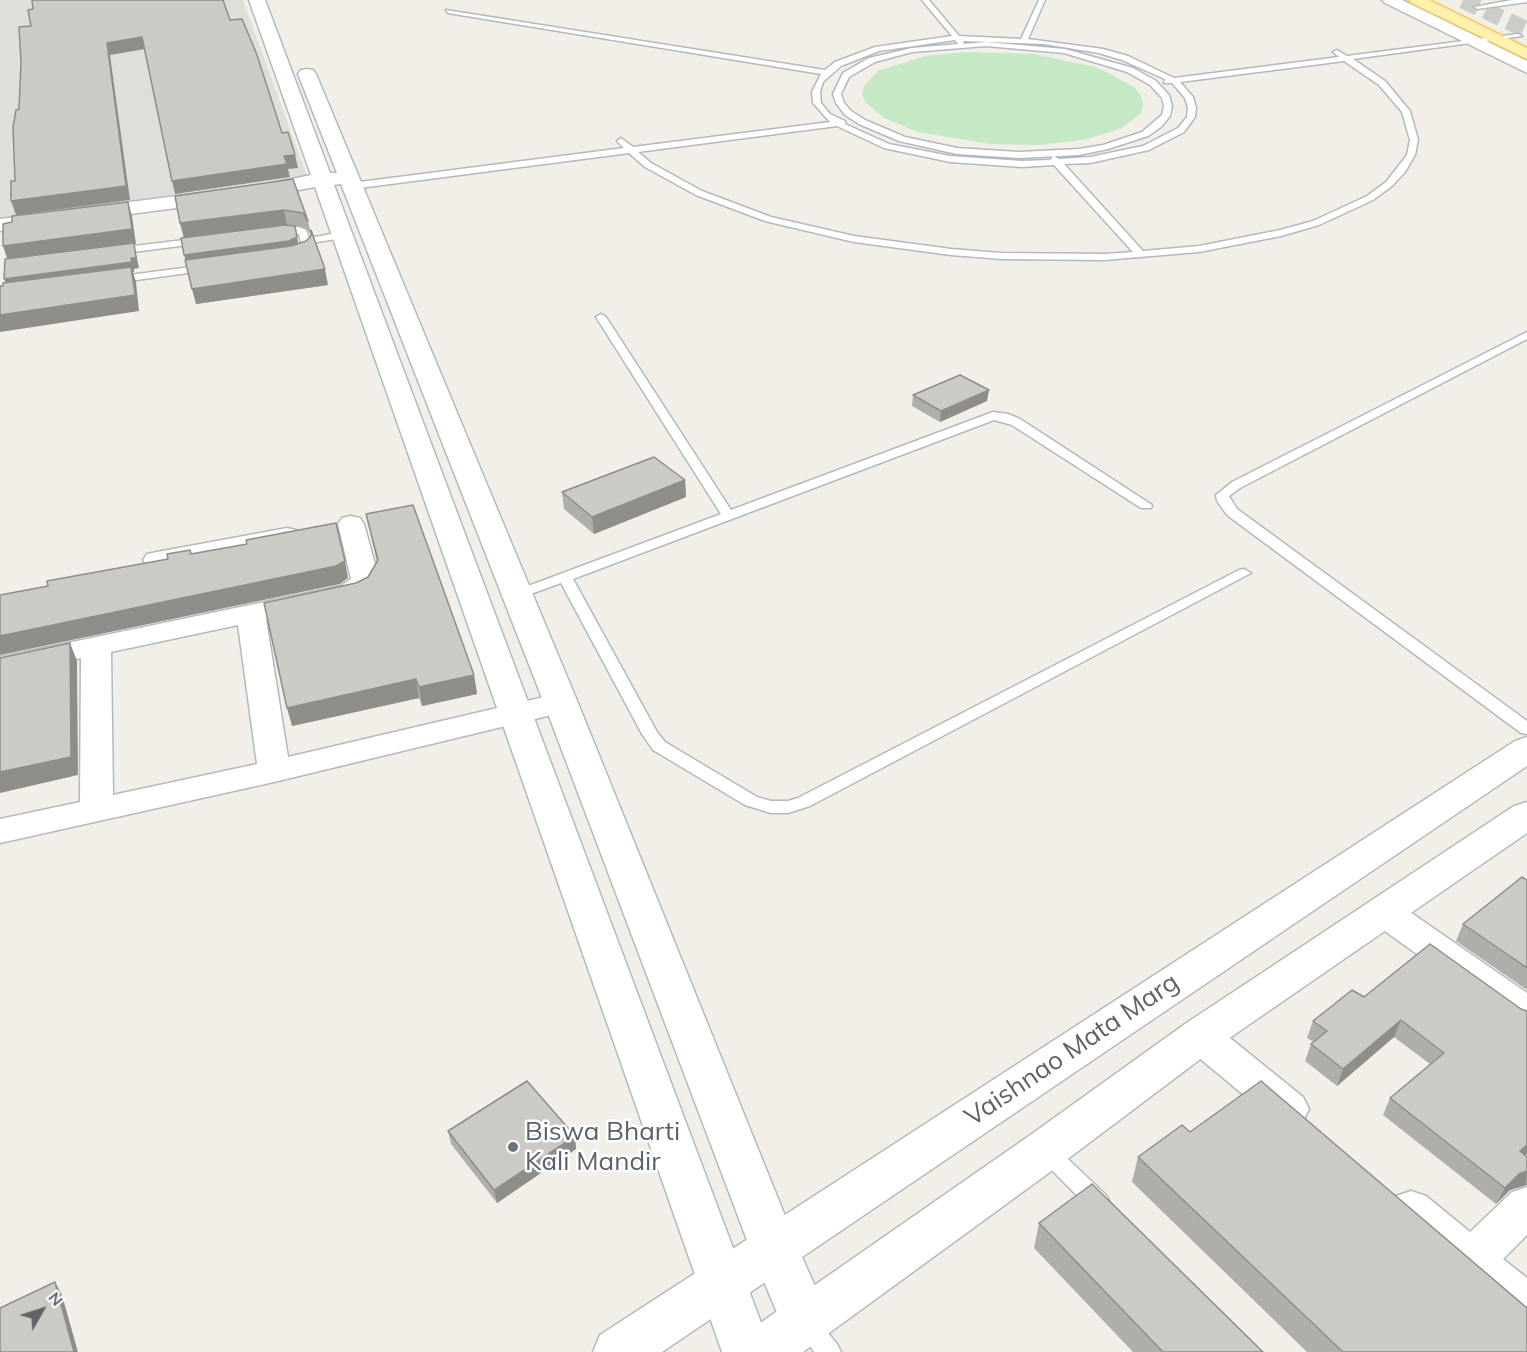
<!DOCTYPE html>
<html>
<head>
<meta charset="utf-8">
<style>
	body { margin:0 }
	#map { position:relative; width:1527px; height:1352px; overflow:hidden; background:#f1efe8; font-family:Mulish,sans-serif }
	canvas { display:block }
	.north { position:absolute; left:12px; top:1280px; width:60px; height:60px; -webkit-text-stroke:4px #fff; paint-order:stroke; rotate:51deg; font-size:16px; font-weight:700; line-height:24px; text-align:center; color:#5f6368 }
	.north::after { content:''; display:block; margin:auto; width:21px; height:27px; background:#5f6368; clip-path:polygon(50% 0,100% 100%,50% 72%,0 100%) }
</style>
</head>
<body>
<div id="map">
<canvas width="1527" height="1352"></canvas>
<div class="north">N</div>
</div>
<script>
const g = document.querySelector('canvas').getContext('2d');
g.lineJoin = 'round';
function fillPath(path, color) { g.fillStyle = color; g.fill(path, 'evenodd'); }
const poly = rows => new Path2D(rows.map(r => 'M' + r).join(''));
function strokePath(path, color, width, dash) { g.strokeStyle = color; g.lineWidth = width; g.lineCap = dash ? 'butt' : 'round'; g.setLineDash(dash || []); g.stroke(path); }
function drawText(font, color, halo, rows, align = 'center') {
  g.font = font + ' Mulish,sans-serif'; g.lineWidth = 5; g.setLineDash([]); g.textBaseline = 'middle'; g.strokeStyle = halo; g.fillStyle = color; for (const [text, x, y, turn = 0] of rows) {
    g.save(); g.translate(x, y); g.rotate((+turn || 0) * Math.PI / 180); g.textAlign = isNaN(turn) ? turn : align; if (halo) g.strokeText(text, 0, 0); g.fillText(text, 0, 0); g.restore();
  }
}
fillPath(poly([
	[0,0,243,0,307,176,0,219]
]), '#e0deda');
fillPath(poly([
	[966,52,1034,54,1095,67,1111,74,1135,88,1141,96,1143,105,1141,113,1122,128,1088,139,1042,145,990,144,918,132,884,118,865,102,862,94,864,86,878,71,925,56]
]), '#c5e8c5');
strokePath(poly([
	[1463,0,1527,30]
]), '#ccccc8', 17, [17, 8]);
const service = poly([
	[922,0,929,0,959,36,1021,39,1039,0,1045,0,1028,39,1103,49,1128,56,1174,78,1339,57,1333,52,1337,50,1347,56,1518,34,1522,36,1353,59,1385,81,1410,111,1418,140,1415,155,1405,172,1392,186,1373,200,1319,225,1281,236,1199,252,1104,260,1002,259,951,255,854,242,765,221,696,195,645,167,629,153,352,189,347,186,352,183,624,148,617,141,621,138,633,147,830,122,813,103,812,92,821,74,448,13,446,10,825,70,835,62,875,47,952,36,922,0],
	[955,40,958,44,912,48,869,58,843,73,833,94,836,103,845,115,859,124,899,141,957,154,1019,158,1079,155,1108,149,1148,136,1161,127,1170,116,1172,106,1169,95,1156,81,1133,68,1065,49,986,42,964,44,963,41,1044,44,1099,53,1122,60,1165,79,1164,83,1172,83,1185,98,1188,108,1187,117,1178,128,1143,146,1090,157,1059,159,1054,156,1050,160,1022,161,950,156,889,144,845,124,845,121,830,114,821,103,820,92,823,82,841,66,879,51,955,40],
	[986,46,1064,53,1127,72,1150,85,1162,98,1164,106,1162,115,1142,132,1103,145,1079,149,1019,152,957,148,905,137,865,120,851,111,844,103,841,94,849,77,875,62,912,52,986,46],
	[1344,61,1379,85,1402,112,1410,140,1407,155,1386,182,1367,196,1313,221,1280,230,1199,246,1143,251,1064,164,1090,163,1149,150,1184,132,1195,117,1196,108,1193,97,1180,82,1344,61],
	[837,126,884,148,950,162,1022,167,1054,165,1133,252,1104,254,1002,253,951,249,854,236,771,217,702,191,651,163,638,152,837,126],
	[1512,0,1527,0,1527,2,1477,9,1474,7,1512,0],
	[298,227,306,230,309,238,343,232,348,235,343,238,311,243,310,251,298,257,293,254,302,248,299,234,278,234,273,231,278,228,298,227],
	[201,238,206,241,204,243,117,254,112,251,117,248,201,238],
	[206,265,210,266,210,270,114,283,109,280,114,277,206,265],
	[601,314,606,317,731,510,993,412,1008,414,1020,419,1152,505,1151,508,1141,508,1012,425,994,420,573,579,657,732,665,742,757,797,771,801,788,801,798,798,1239,570,1244,569,1251,573,810,806,788,813,771,813,745,805,653,750,642,734,561,583,517,599,510,595,512,592,721,514,596,317,601,314],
	[1527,332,1527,339,1240,488,1229,496,1237,509,1527,721,1527,734,1521,733,1227,515,1217,501,1216,495,1232,482,1527,332],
	[1045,1141,1052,1144,1107,1196,1110,1203,1107,1210,1099,1213,1091,1210,1038,1156,1035,1150,1038,1144,1045,1141],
	[807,1314,815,1317,837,1344,841,1352,814,1352,796,1325,799,1317,807,1314]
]);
const minor = poly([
	[351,516,360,518,364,524,379,579,371,593,359,599,266,619,288,757,561,693,572,696,576,703,572,710,274,782,0,843,0,819,80,802,81,658,0,675,0,657,341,586,351,579,338,524,342,518,351,516],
	[238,625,257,764,113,795,111,652,238,625],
	[287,528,296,530,300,536,296,542,157,568,147,566,143,560,147,554,157,552,287,528],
	[1384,899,1397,903,1527,993,1527,1028,1514,1024,1371,921,1366,912,1371,903,1384,899],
	[1200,1020,1214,1025,1303,1097,1309,1109,1303,1121,1289,1126,1275,1121,1186,1047,1181,1036,1186,1025,1200,1020],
	[1527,1187,1527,1235,1503,1259,1527,1278,1527,1327,1511,1321,1396,1224,1390,1210,1396,1196,1411,1191,1426,1196,1470,1232,1512,1192,1527,1187]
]);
const tertiary = poly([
	[249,0,265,0,330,173,337,173,298,74,301,70,307,69,313,70,316,74,578,703,798,1248,831,1322,824,1339,806,1346,788,1339,750,1248,544,703,341,184,334,185,772,1352,722,1352,315,187,268,196,0,231,0,219,268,184,311,175,249,0],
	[1382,0,1402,0,1527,61,1527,73,1385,3,1382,0]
]);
const secondary = poly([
	[1527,737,1527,766,662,1352,593,1352,600,1335,1515,741,1527,737],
	[1527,802,1527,833,1215,1048,1061,1164,803,1352,736,1352,743,1335,1029,1136,1185,1024,1514,806,1527,802]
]);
const primary = poly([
	[1409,0,1429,0,1527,48,1527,59,1412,3,1409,0]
]);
strokePath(service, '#b5b8bc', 3);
strokePath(minor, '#b5b8bc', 3);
strokePath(tertiary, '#b5b8bc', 3);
strokePath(secondary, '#b6babf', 3);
strokePath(primary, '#f2c960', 3);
fillPath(service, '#fff');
fillPath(minor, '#fff');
fillPath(tertiary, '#fff');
fillPath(secondary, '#fff');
fillPath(primary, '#fff2af');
fillPath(poly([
	[293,179,308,221,311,235,306,228,287,225,244,230,299,244,328,285,196,304,181,238,184,237,180,223],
	[913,395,987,401,940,422,912,406],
	[685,480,686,497,594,534,564,509,562,492],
	[366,514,474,675,477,694,422,706,419,698,292,726,356,583,368,577,377,562],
	[1527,880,1527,990,1456,941,1463,924],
	[1364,997,1521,1009,1525,1155,1527,1157,1527,1185,1510,1190,1496,1204,1383,1115,1390,1098,1430,1064,1394,1037,1337,1086,1305,1061,1311,1044,1314,1042,1307,1038,1313,1021],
	[448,1131,575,1136,576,1149,497,1203,451,1144],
	[1190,1132,1527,1352,1307,1352,1132,1182,1138,1157],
	[1039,1223,1263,1352,1133,1352,1034,1248]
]), '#afaea9');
fillPath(poly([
	[142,37,145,49,110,55,130,200,16,215,11,201,107,43],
	[295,155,298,168,288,169,290,177,175,194,172,181,284,156],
	[128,202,132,216,136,244,134,244,139,268,134,269,134,272,133,272,136,282,139,311,0,332,0,315,8,290,4,279,8,261,3,246],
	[284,210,287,225,184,238,180,223],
	[297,237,299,247,187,265,184,255],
	[325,269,328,285,196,304,192,289],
	[989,390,987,401,940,422,941,411],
	[685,480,686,497,594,534,592,517],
	[345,561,348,578,340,584,0,655,0,636],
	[70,643,77,661,78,775,0,793,0,772],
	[474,675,477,694,422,706,419,687],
	[416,679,419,698,292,726,287,708],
	[1401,1020,1394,1037,1337,1086,1343,1069],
	[575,1136,576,1149,497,1203,494,1190],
	[1527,1145,1527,1154,1511,1168,1520,1151],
	[1527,1171,1526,1185,1510,1190,1496,1204,1505,1188,1519,1174],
	[55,1282,62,1295,78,1352,74,1352]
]), '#8f8d8a');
const building = poly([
	[32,0,223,0,230,20,242,19,257,55,282,133,288,132,295,155,284,156,287,164,172,181,142,37,107,43,126,186,11,201,11,181,15,181,13,127,16,110,19,109,21,63,19,27,31,26,28,10,33,9,32,0],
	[293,179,308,221,303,213,284,210,180,223,175,196,293,179],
	[128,202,132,229,3,246,3,224,12,222,12,216,128,202],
	[285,225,295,226,297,237,289,241,184,255,181,238,285,225],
	[311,230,325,269,192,289,185,260,291,246,306,241,311,236,311,230],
	[134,243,136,258,131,258,132,262,4,279,5,259,134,243],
	[131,267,135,295,0,315,0,286,3,286,3,283,131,267],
	[960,375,989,390,941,411,913,395,960,375],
	[654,457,685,480,592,517,562,492,654,457],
	[413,505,474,675,419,687,416,679,287,708,264,603,356,583,368,577,378,560,366,514,413,505],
	[336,523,345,561,336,566,0,636,0,595,48,586,47,581,168,559,167,554,190,550,191,554,247,544,246,540,336,523],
	[70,643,71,757,0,772,0,658,70,643],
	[1522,877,1527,880,1527,968,1463,924,1522,877],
	[1430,944,1521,1009,1527,1011,1527,1145,1520,1151,1527,1157,1527,1171,1519,1174,1505,1188,1390,1098,1444,1053,1401,1020,1343,1069,1311,1044,1327,1031,1313,1021,1352,990,1364,997,1430,944],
	[527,1081,575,1136,494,1190,448,1131,527,1081],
	[1261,1081,1527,1308,1527,1352,1343,1352,1138,1157,1182,1125,1190,1132,1261,1081],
	[1092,1184,1263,1352,1163,1352,1039,1223,1092,1184],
	[55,1282,74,1352,0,1352,0,1308,55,1282]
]);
fillPath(building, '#cccac5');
strokePath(building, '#8f8d8a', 1.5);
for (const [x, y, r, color] of [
	[513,1147,6,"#6b7280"]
]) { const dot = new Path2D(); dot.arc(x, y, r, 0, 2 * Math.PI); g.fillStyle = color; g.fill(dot); strokePath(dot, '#fff', 2); }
drawText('26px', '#5f6368', '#fff', [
	["Vaishnao Mata Marg",1072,1050,-34]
]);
drawText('26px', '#5b616d', '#fff', [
	["Biswa Bharti",525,1132],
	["Kali Mandir",525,1162]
], 'left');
</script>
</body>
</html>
